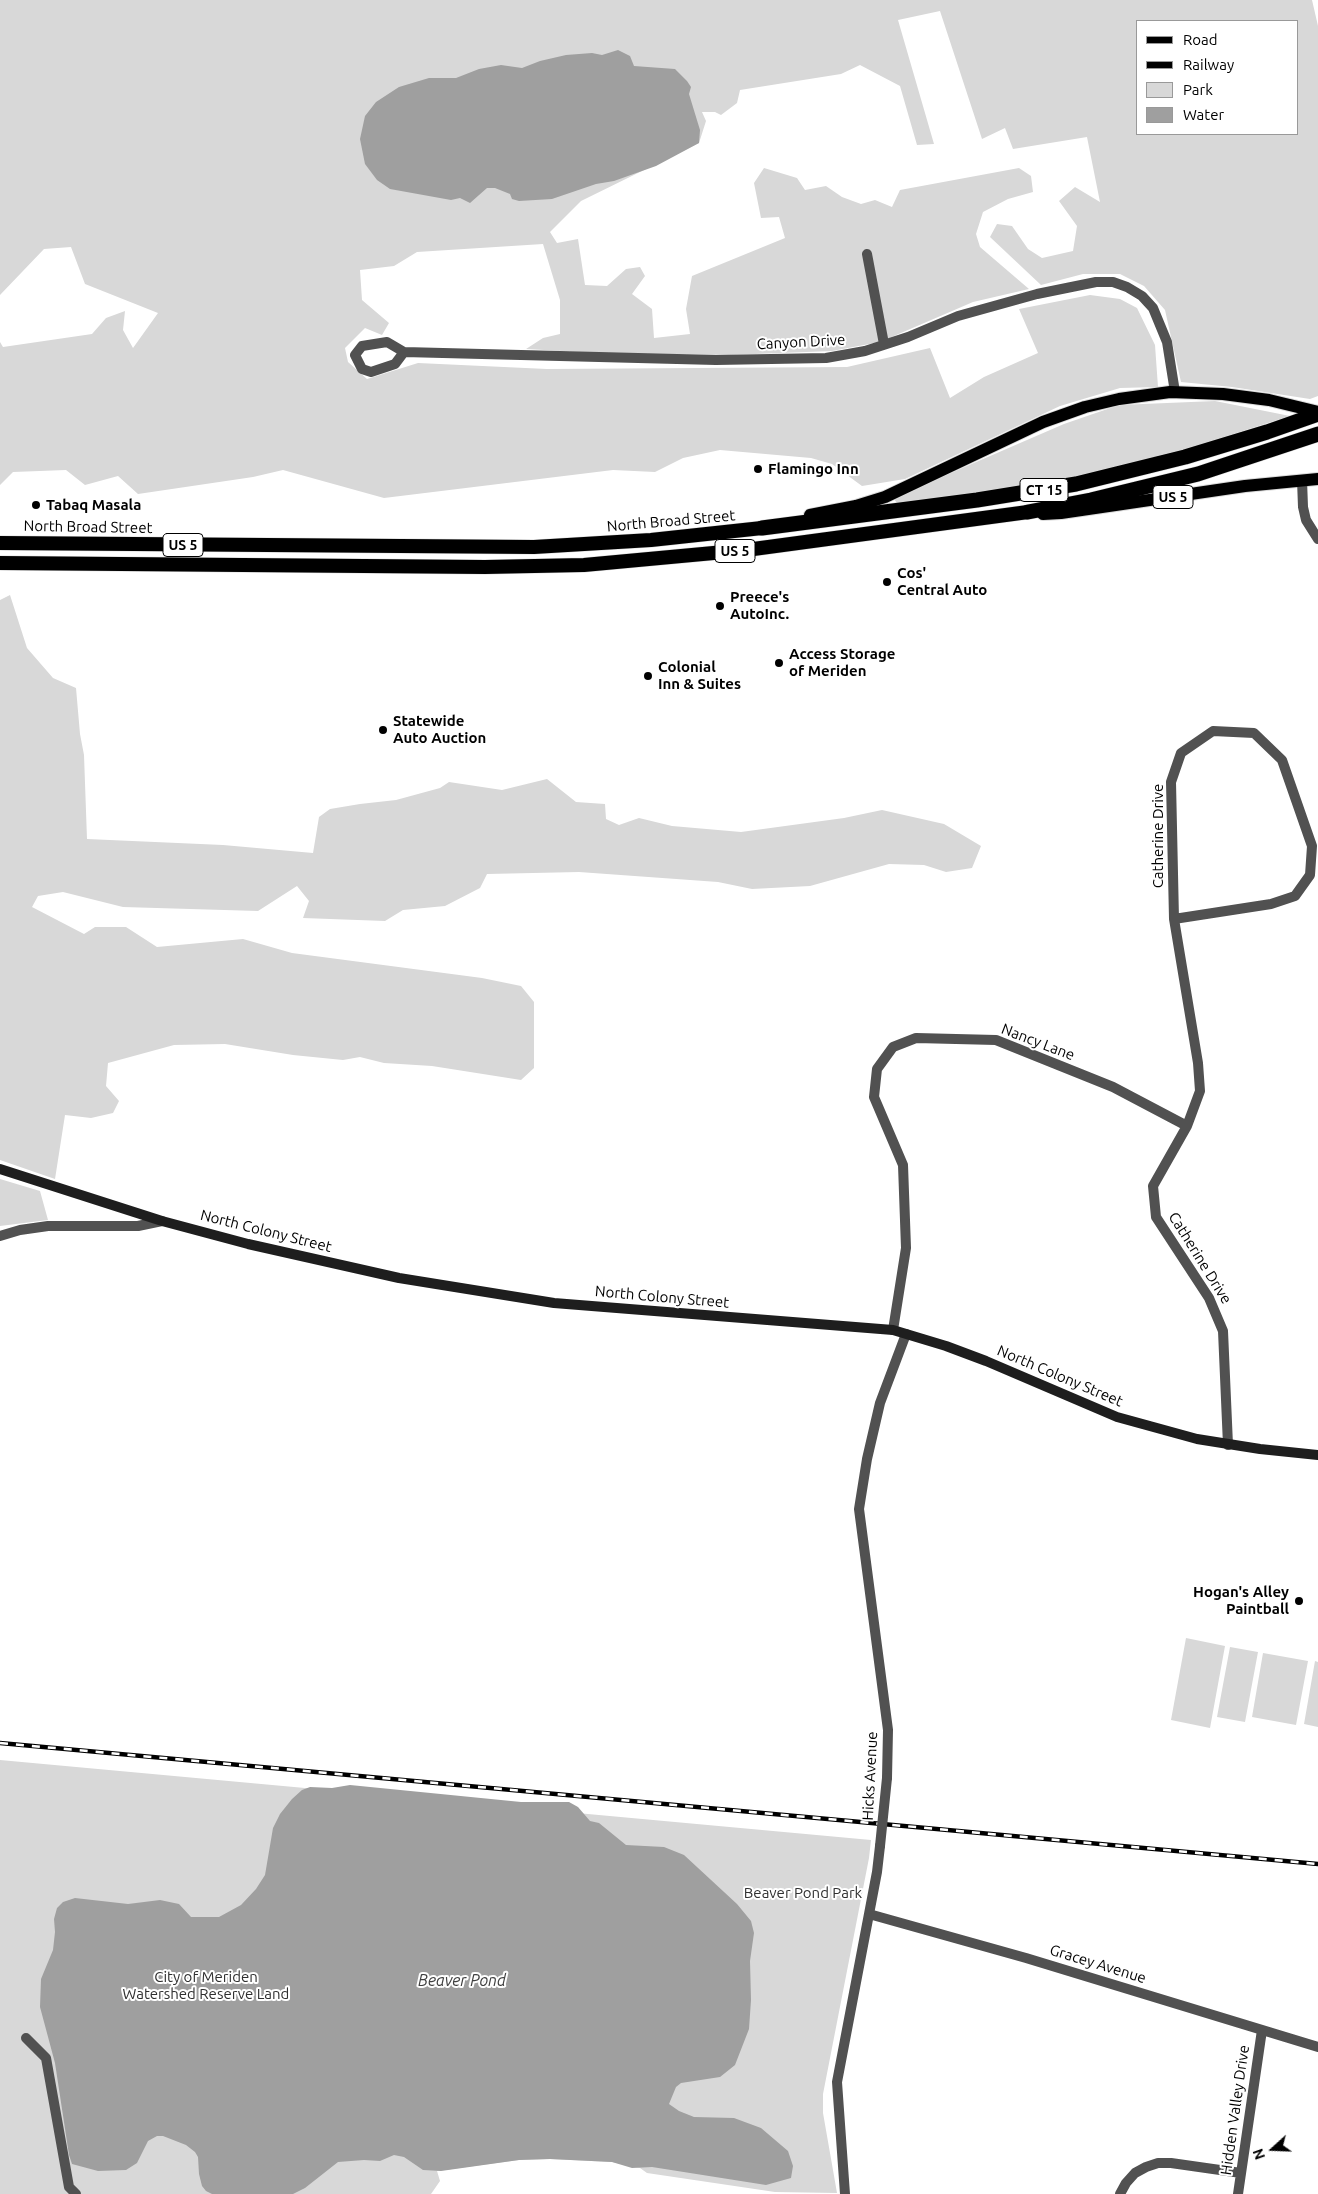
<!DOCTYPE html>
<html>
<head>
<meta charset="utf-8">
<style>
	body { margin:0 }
	#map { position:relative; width:1318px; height:2194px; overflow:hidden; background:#fff; font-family:Ubuntu,sans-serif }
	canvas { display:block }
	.legend { position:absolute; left:1136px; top:20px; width:162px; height:115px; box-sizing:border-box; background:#fff; border:1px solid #999; margin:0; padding:6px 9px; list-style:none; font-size:15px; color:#000 }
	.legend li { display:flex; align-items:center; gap:10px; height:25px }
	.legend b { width:25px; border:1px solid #999 }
	.north { position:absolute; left:1248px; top:2124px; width:50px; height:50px; -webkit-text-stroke:4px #fff; paint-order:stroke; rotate:250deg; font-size:14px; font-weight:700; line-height:20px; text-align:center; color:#000 }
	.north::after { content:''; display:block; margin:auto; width:18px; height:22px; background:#000; clip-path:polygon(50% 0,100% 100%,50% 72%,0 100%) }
</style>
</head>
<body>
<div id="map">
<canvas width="1318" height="2194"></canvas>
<ul class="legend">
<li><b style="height:6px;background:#000"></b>Road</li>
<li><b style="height:6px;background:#000"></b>Railway</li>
<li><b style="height:14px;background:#d8d8d8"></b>Park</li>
<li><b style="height:14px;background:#9f9f9f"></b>Water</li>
</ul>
<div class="north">N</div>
</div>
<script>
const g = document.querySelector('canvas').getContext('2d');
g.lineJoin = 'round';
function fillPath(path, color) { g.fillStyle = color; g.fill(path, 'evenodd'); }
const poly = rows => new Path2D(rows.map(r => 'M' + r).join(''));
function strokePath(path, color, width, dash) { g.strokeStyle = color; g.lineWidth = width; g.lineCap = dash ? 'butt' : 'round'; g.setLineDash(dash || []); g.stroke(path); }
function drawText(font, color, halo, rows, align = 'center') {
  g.font = font + ' Ubuntu,sans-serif'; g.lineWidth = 4; g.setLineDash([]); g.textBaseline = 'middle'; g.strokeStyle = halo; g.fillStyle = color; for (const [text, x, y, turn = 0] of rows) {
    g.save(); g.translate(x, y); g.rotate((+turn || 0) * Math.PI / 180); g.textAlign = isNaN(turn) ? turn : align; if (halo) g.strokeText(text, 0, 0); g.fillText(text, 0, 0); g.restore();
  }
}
fillPath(poly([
	[0,0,1312,0,1318,26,1318,396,1310,399,1232,387,1181,382,1165,310,1144,286,1120,274,1083,274,1041,285,990,237,997,224,1012,226,1028,249,1042,258,1073,251,1077,226,1059,201,1075,187,1100,202,1087,137,1013,149,1005,128,982,139,940,11,898,20,934,144,917,145,900,86,860,65,841,74,740,90,737,103,721,115,715,112,702,112,706,121,699,143,581,201,550,232,557,243,578,239,585,285,607,286,626,269,640,267,645,276,632,294,652,309,654,338,690,334,686,309,692,276,785,238,779,217,761,218,754,183,764,168,797,178,805,190,826,186,842,197,861,204,875,200,892,207,900,190,1019,168,1031,176,1033,192,1008,199,983,212,976,234,980,247,1029,289,973,302,880,342,832,351,730,355,617,354,526,349,543,338,560,334,560,300,543,244,417,252,394,266,360,270,362,300,389,323,382,335,365,328,345,348,348,362,367,379,418,363,547,369,847,367,930,348,950,398,984,377,1038,353,1019,309,1090,295,1120,299,1137,308,1155,345,1158,387,1120,388,1060,406,905,479,862,486,832,464,811,458,720,450,683,458,655,472,613,470,384,498,283,470,253,477,138,494,118,476,85,485,66,470,13,472,0,485,0,342,3,347,92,334,106,318,125,311,123,330,133,348,158,313,85,284,71,247,44,249,0,295],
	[1137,21,1297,21,1297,134,1137,134],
	[1215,401,1290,416,1158,458,1079,476,963,496,897,503,893,498,1064,424,1119,405],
	[10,595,27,648,53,678,76,688,80,734,84,755,87,839,223,845,313,853,319,817,330,809,360,804,396,800,440,788,449,782,502,790,547,779,576,802,605,804,606,819,619,825,639,818,672,826,741,832,844,818,882,810,944,824,981,846,972,868,946,872,924,865,889,864,810,886,752,889,718,882,579,872,487,874,480,888,445,906,403,910,385,921,303,918,309,901,297,886,258,911,123,907,63,892,38,896,32,907,84,934,95,927,126,927,157,947,243,939,292,953,482,978,521,986,534,1002,534,1068,521,1080,432,1066,384,1063,360,1057,343,1060,293,1055,225,1044,174,1045,108,1063,106,1086,119,1101,113,1113,91,1118,65,1115,55,1179,0,1160,0,600],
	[0,1179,40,1191,48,1220,0,1226],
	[1186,1638,1225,1646,1210,1728,1171,1720],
	[1230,1647,1258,1652,1245,1722,1217,1717],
	[1263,1653,1308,1661,1296,1725,1252,1717],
	[1315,1661,1318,1662,1318,1727,1304,1724],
	[0,1760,871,1840,869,1858,823,2094,823,2113,837,2193,775,2192,647,2173,640,2168,612,2162,550,2159,519,2160,437,2171,440,2181,431,2194,0,2194]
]), '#d8d8d8');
fillPath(poly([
	[618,50,630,56,634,66,675,69,687,81,691,87,689,94,700,130,699,143,656,166,614,181,596,184,552,199,519,201,512,199,510,194,495,188,487,188,470,203,460,198,451,200,390,189,377,180,365,164,360,139,365,116,376,102,399,87,429,78,456,78,479,69,501,65,522,68,540,61,566,55,592,53,602,55],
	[350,1785,521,1802,569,1802,578,1807,590,1821,599,1823,626,1845,664,1847,684,1855,737,1904,751,1921,754,1933,750,1961,751,2000,749,2029,735,2065,720,2077,681,2083,676,2087,669,2104,679,2111,694,2117,734,2118,761,2128,788,2151,793,2166,791,2178,766,2185,652,2167,632,2168,612,2162,550,2159,519,2160,441,2171,423,2170,404,2157,394,2155,380,2161,364,2160,338,2162,305,2188,293,2194,212,2194,206,2191,202,2186,199,2174,198,2157,195,2152,186,2145,163,2136,157,2136,148,2141,137,2163,126,2170,98,2171,72,2164,69,2155,55,2063,40,2007,41,1979,53,1950,55,1932,54,1919,57,1908,63,1902,75,1898,128,1904,160,1900,179,1904,191,1917,219,1917,241,1905,256,1889,265,1875,273,1828,280,1814,292,1799,302,1790,310,1787,332,1788]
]), '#9f9f9f');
const primary = poly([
	[1043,514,1061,513,1245,486,1318,479],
	[810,515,856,506,885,497,1043,422,1085,407,1119,399,1170,392,1223,394,1269,400,1318,412]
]);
const trunk = poly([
	[0,543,534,547,651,540,762,528],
	[0,563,485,567,584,565,746,550,1028,512]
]);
const motorway = poly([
	[1028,512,1091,500,1198,474,1318,434],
	[762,528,977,500,1076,484,1185,457,1267,432,1318,414]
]);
strokePath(primary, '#dbdbdb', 14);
strokePath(trunk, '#dbdbdb', 15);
strokePath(motorway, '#dbdbdb', 16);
strokePath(poly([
	[867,254,884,344],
	[404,352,395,364,371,372,362,369,355,355,362,346,387,342,404,352,716,360,826,358,865,351,908,337,958,316,1037,294,1096,282,1113,282,1127,287,1142,296,1153,308,1167,342,1175,392],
	[1302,480,1303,507,1306,520,1318,539],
	[1174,919,1271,904,1295,896,1310,875,1312,846,1282,760,1254,733,1213,731,1181,753,1171,782,1174,919,1198,1063,1200,1091,1187,1126,1153,1186,1156,1217,1209,1298,1223,1331,1228,1445],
	[0,1236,20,1230,48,1226,138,1226,162,1221],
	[893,1330,906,1248,903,1165,874,1097,877,1069,893,1047,916,1038,996,1040,1113,1087,1187,1126],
	[887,1778,888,1730,859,1509,867,1459,880,1403,906,1334],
	[869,1914,1026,1958,1318,2047],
	[26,2038,46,2058,69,2187,76,2194],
	[845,2194,837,2082,877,1872,880,1846],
	[1120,2194,1126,2183,1135,2173,1146,2167,1158,2163,1171,2163,1241,2173],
	[1238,2194,1262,2030]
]), '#515151', 10);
strokePath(poly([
	[0,1169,162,1221,248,1244,399,1278,554,1303,893,1330,946,1346,986,1361,1117,1417,1197,1439,1260,1449,1318,1455]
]), '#1e1e1e', 10);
strokePath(primary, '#000', 12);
strokePath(trunk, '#000', 14);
strokePath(motorway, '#000', 15);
const rail = poly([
	[0,1743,1318,1864]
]);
strokePath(rail, '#000', 4.5);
strokePath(rail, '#fff', 2.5, [8]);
strokePath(poly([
	[880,1846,887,1778]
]), '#515151', 10);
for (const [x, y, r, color] of [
	[758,469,5,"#000"],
	[36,505,5,"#000"],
	[887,582,5,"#000"],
	[720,606,5,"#000"],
	[779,663,5,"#000"],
	[648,676,5,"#000"],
	[383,730,5,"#000"],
	[1299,1601,5,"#000"]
]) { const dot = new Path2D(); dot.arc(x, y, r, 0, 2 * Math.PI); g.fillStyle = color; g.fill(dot); strokePath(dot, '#fff', 2); }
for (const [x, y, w] of [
	[1044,490,48],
	[1173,497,40],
	[183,545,40],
	[735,551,40]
]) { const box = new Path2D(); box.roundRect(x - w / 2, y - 11.5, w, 23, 4); g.fillStyle = '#fff'; g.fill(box); strokePath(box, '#000', 1); }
drawText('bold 14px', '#000', null, [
	["CT 15",1044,490],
	["US 5",1173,497],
	["US 5",183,545],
	["US 5",735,551]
]);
drawText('15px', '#000', '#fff', [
	["Canyon Drive",801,342,-3],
	["North Broad Street",671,521,-5],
	["North Broad Street",88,527,1],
	["Catherine Drive",1158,836,-90],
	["Nancy Lane",1038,1042,21],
	["North Colony Street",266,1231,14],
	["Catherine Drive",1200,1258,58],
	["North Colony Street",662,1297,5],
	["North Colony Street",1060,1376,23],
	["Hicks Avenue",870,1776,-87],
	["Gracey Avenue",1098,1964,17],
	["Hidden Valley Drive",1235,2110,-82]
]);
drawText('bold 15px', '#000', '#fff', [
	["Flamingo Inn",768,469],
	["Tabaq Masala",46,505],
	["Cos'",897,573],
	["Central Auto",897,590],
	["Preece's",730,597],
	["AutoInc.",730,614],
	["Access Storage",789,654],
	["of Meriden",789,671],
	["Colonial",658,667],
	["Inn & Suites",658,684],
	["Statewide",393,721],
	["Auto Auction",393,738],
	["Hogan's Alley",1289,1592,"right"],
	["Paintball",1289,1609,"right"]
], 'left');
drawText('15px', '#2f2f2f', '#fff', [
	["Beaver Pond Park",803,1893],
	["City of Meriden",206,1977],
	["Watershed Reserve Land",206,1994]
]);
drawText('italic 16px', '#404040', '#fff', [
	["Beaver Pond",462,1981]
]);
</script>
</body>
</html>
